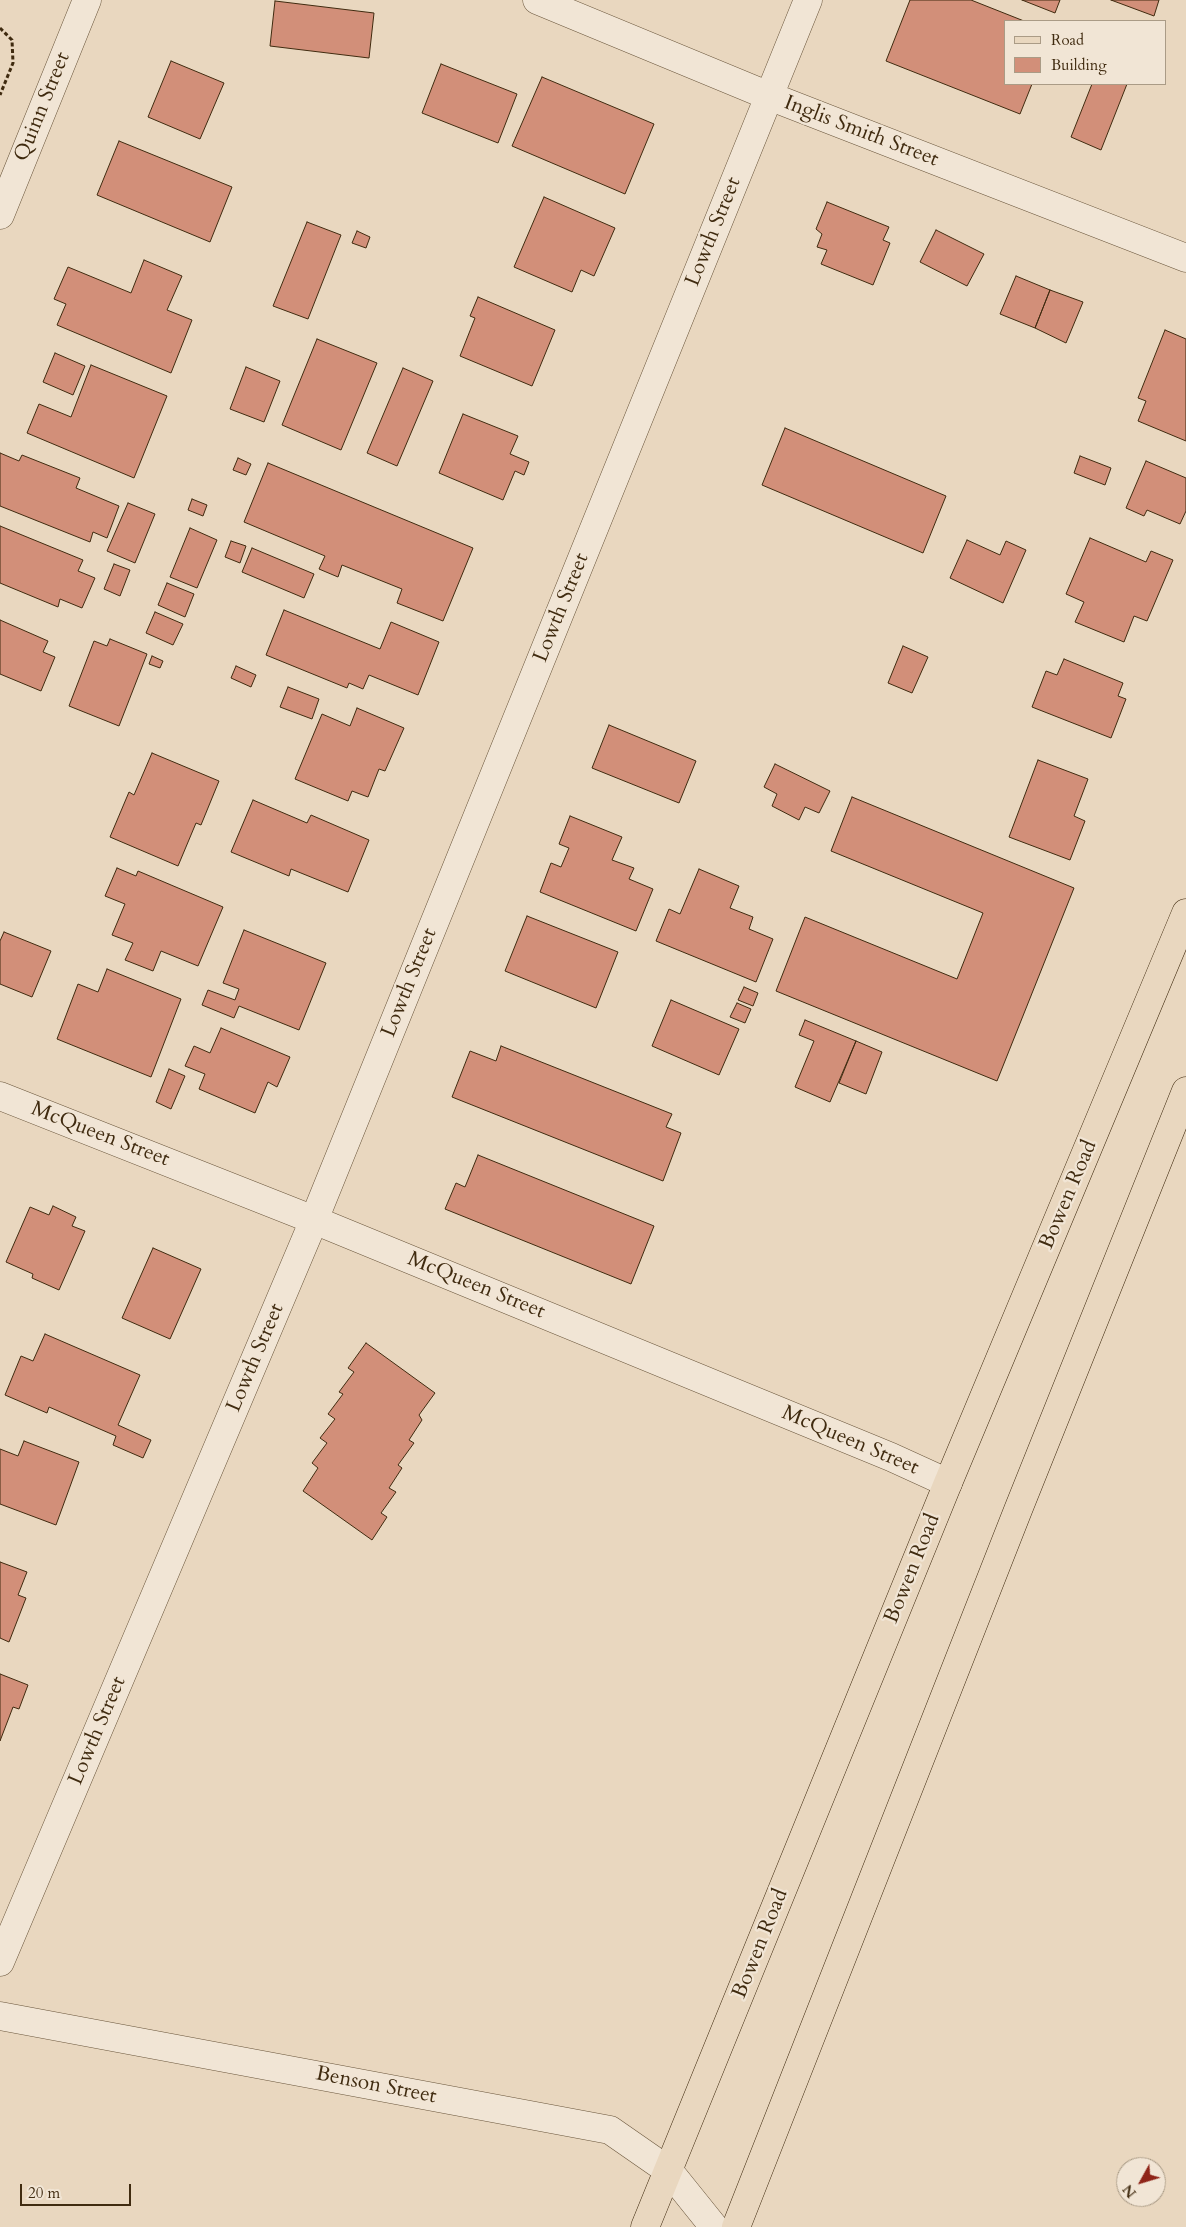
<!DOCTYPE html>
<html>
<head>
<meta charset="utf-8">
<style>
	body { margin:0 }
	#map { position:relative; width:1186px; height:2227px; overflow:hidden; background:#e9d7bf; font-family:Cardo,serif }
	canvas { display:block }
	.legend { position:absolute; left:1004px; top:20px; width:162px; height:65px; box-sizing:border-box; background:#f1e5d5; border:1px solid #aa9b86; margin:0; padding:6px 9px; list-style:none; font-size:15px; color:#402b10 }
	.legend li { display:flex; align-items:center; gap:10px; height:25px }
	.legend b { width:25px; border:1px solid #aa9b86 }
	.north { position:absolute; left:1116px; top:2157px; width:50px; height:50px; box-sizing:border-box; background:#f1e5d5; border:1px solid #aa9b86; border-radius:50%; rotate:231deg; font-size:14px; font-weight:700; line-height:20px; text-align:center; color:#402b10 }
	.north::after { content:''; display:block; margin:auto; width:18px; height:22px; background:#8f2418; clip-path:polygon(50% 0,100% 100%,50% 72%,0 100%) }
	.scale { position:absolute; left:20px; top:2184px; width:111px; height:22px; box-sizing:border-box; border:2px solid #402b10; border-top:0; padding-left:6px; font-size:15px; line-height:18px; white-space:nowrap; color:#402b10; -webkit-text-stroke:4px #f1e5d5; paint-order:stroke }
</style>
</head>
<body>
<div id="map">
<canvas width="1186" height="2227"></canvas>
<ul class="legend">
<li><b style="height:6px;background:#e9d7bf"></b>Road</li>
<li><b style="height:14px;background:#d28f79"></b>Building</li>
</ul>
<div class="north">N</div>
<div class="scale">20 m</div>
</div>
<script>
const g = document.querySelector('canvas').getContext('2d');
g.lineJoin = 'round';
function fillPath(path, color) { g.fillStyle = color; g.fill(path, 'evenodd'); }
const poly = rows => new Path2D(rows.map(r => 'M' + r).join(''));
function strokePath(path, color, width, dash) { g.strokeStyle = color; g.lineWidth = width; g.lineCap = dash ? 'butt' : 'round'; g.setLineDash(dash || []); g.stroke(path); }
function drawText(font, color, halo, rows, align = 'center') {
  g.font = font + ' Cardo,serif'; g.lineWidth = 4.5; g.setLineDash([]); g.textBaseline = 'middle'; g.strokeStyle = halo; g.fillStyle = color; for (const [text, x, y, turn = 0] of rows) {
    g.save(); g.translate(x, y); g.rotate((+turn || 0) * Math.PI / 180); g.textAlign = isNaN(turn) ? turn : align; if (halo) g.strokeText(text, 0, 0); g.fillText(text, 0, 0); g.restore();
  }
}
const building = poly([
	[910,0,971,0,1024,21,1005,21,1005,84,1032,84,1020,114,886,61,910,0],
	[1022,0,1060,0,1055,13,1022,0],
	[1111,0,1159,0,1154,16,1111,0],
	[275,1,374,13,369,58,270,46,275,1],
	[171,61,224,83,200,139,148,117,171,61],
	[441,64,517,94,498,143,422,113,441,64],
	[542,77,654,124,625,194,512,146,542,77],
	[1092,84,1127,84,1101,150,1071,137,1092,84],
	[119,141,232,187,210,242,97,195,119,141],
	[544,197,615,228,594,276,581,270,572,292,514,267,544,197],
	[827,202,889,227,883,240,890,243,873,285,821,264,827,250,817,247,822,234,816,229,827,202],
	[307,222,341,235,308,319,273,306,307,222],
	[936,230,984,254,967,286,920,262,936,230],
	[357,231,370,237,366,248,352,243,357,231],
	[144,260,182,276,167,310,192,320,171,373,57,325,66,304,54,299,68,267,131,293,144,260],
	[1016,276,1050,290,1035,328,1000,314,1016,276],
	[1050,290,1083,302,1066,343,1035,328,1050,290],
	[478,297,555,330,532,386,460,356,475,318,470,316,478,297],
	[1165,330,1186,339,1186,441,1138,421,1146,401,1138,398,1165,330],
	[317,339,377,363,341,450,282,425,317,339],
	[55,353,85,366,73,395,43,382,55,353],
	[91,365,167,396,134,478,27,433,39,404,71,417,91,365],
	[246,367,280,381,264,422,230,409,246,367],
	[403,368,433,381,397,466,367,453,403,368],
	[463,414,518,436,510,454,529,462,524,475,515,471,503,500,439,473,463,414],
	[785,428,946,496,923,553,762,485,785,428],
	[0,453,19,461,22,455,80,478,76,488,119,506,107,538,93,532,90,542,0,506,0,453],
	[1080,456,1111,468,1105,485,1074,473,1080,456],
	[238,458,251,464,246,475,233,470,238,458],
	[1146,461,1186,478,1186,511,1180,524,1147,510,1144,516,1126,508,1146,461],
	[268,463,473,548,443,621,397,603,402,589,342,565,338,577,319,569,325,556,244,522,268,463],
	[192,499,207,505,203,516,188,510,192,499],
	[128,503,155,514,135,563,107,551,128,503],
	[0,526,83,560,78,571,95,578,82,608,60,599,58,607,0,583,0,526],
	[190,528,217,540,197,588,170,577,190,528],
	[1090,538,1146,562,1151,551,1173,560,1147,621,1134,616,1124,642,1075,622,1084,602,1066,594,1090,538],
	[967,540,1000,555,1006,541,1026,550,1003,603,950,578,967,540],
	[231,541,246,546,240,563,225,557,231,541],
	[252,548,314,574,304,598,242,572,252,548],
	[114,564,130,570,120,596,104,589,114,564],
	[167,583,194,594,185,617,158,605,167,583],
	[284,610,380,649,391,622,439,642,418,695,369,675,363,689,349,683,347,688,266,655,284,610],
	[155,612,183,624,173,645,146,633,155,612],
	[0,620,48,641,43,652,55,657,41,691,0,674,0,620],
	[110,639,147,654,119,726,69,706,94,641,107,646,110,639],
	[903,646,928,657,912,693,888,683,903,646],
	[152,656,163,661,160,668,149,664,152,656],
	[1064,659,1123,683,1118,696,1126,699,1111,738,1032,707,1046,671,1057,675,1064,659],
	[236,666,256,675,251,687,231,678,236,666],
	[288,687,319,699,312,719,280,707,288,687],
	[357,708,404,728,385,771,379,769,368,797,352,791,348,801,295,779,322,714,350,726,357,708],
	[609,725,696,761,679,803,592,768,609,725],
	[152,753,219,781,201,825,196,823,178,866,110,837,129,792,134,795,152,753],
	[1038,760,1088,779,1074,816,1085,821,1070,860,1009,837,1038,760],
	[775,764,830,791,819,813,805,807,799,820,772,806,777,794,764,787,775,764],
	[852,797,1074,888,997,1081,776,991,805,917,957,979,983,913,831,851,852,797],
	[253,800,307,823,311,815,369,840,348,892,291,869,289,876,231,852,253,800],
	[570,816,622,837,612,860,634,868,629,879,653,889,636,931,540,892,551,863,561,867,569,848,559,844,570,816],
	[117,868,136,876,138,871,223,907,198,966,161,951,153,971,125,960,133,943,112,935,125,904,105,896,117,868],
	[699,869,739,886,730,908,753,917,749,929,773,939,756,982,656,941,669,909,680,914,699,869],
	[527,916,618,952,596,1008,505,971,527,916],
	[244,930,326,963,299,1030,239,1006,234,1018,202,1005,208,990,235,1000,239,989,223,983,244,930],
	[4,932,51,951,32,997,0,984,0,941,4,932],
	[107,969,181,999,151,1077,57,1039,78,984,98,992,107,969],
	[744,987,758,993,753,1006,738,1000,744,987],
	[671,1000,739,1029,719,1075,652,1046,671,1000],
	[737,1003,751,1009,745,1023,730,1017,737,1003],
	[805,1020,856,1041,830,1102,795,1087,814,1041,799,1035,805,1020],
	[221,1028,290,1057,277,1087,268,1082,255,1113,199,1089,205,1074,185,1066,194,1046,210,1053,221,1028],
	[856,1041,882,1052,866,1094,839,1083,856,1041],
	[501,1046,672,1114,666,1127,681,1133,663,1181,452,1097,470,1051,496,1061,501,1046],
	[169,1069,185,1076,171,1109,156,1102,169,1069],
	[478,1155,654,1226,631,1284,445,1209,456,1183,465,1187,478,1155],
	[53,1206,76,1217,72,1226,85,1231,59,1290,32,1278,33,1274,6,1262,30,1207,49,1215,53,1206],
	[153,1248,201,1269,170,1339,122,1318,153,1248],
	[45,1334,140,1375,118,1425,151,1440,143,1458,113,1445,116,1436,49,1407,47,1413,5,1395,21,1356,33,1361,45,1334],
	[366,1343,435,1393,419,1415,422,1420,409,1440,414,1443,398,1465,402,1468,389,1488,396,1492,381,1513,387,1517,372,1540,303,1491,318,1468,312,1463,327,1443,320,1438,335,1419,328,1414,343,1394,339,1392,354,1372,348,1368,366,1343],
	[24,1441,79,1462,56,1525,0,1504,0,1449,18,1456,24,1441],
	[0,1562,27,1572,18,1595,26,1598,9,1642,0,1638,0,1562],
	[0,1674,28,1685,19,1709,13,1707,0,1741,0,1674]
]);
fillPath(building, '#d28f79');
strokePath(building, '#402b10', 1);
const street = poly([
	[537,0,769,96,1186,258],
	[0,215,87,0],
	[0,1096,314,1220,891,1457,948,1483],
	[0,1962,314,1220,808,0],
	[0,2016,610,2130,669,2171,714,2227]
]);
const primary = poly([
	[645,2227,948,1483,1186,913],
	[736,2227,1018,1510,1186,1091]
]);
strokePath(street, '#6a563c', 29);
strokePath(primary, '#402b10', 29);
strokePath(poly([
	[0,28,12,40,13,63,0,95]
]), '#402b10', 3, [4, 2.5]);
strokePath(street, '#f1e5d5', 28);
strokePath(primary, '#e9d7bf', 28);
drawText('21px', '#402b10', '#f1e5d5', [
	["Quinn Street",43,107,-68],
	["Inglis Smith Street",861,132,21],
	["Lowth Street",714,232,-68],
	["Lowth Street",562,608,-68],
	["Lowth Street",410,983,-68],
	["McQueen Street",100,1135,21],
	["Bowen Road",1069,1195,-67],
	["McQueen Street",476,1286,22],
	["Lowth Street",256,1358,-67],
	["McQueen Street",850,1441,23],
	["Bowen Road",913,1569,-68],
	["Lowth Street",98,1731,-67],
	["Bowen Road",761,1944,-68],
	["Benson Street",376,2086,11]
]);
</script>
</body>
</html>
